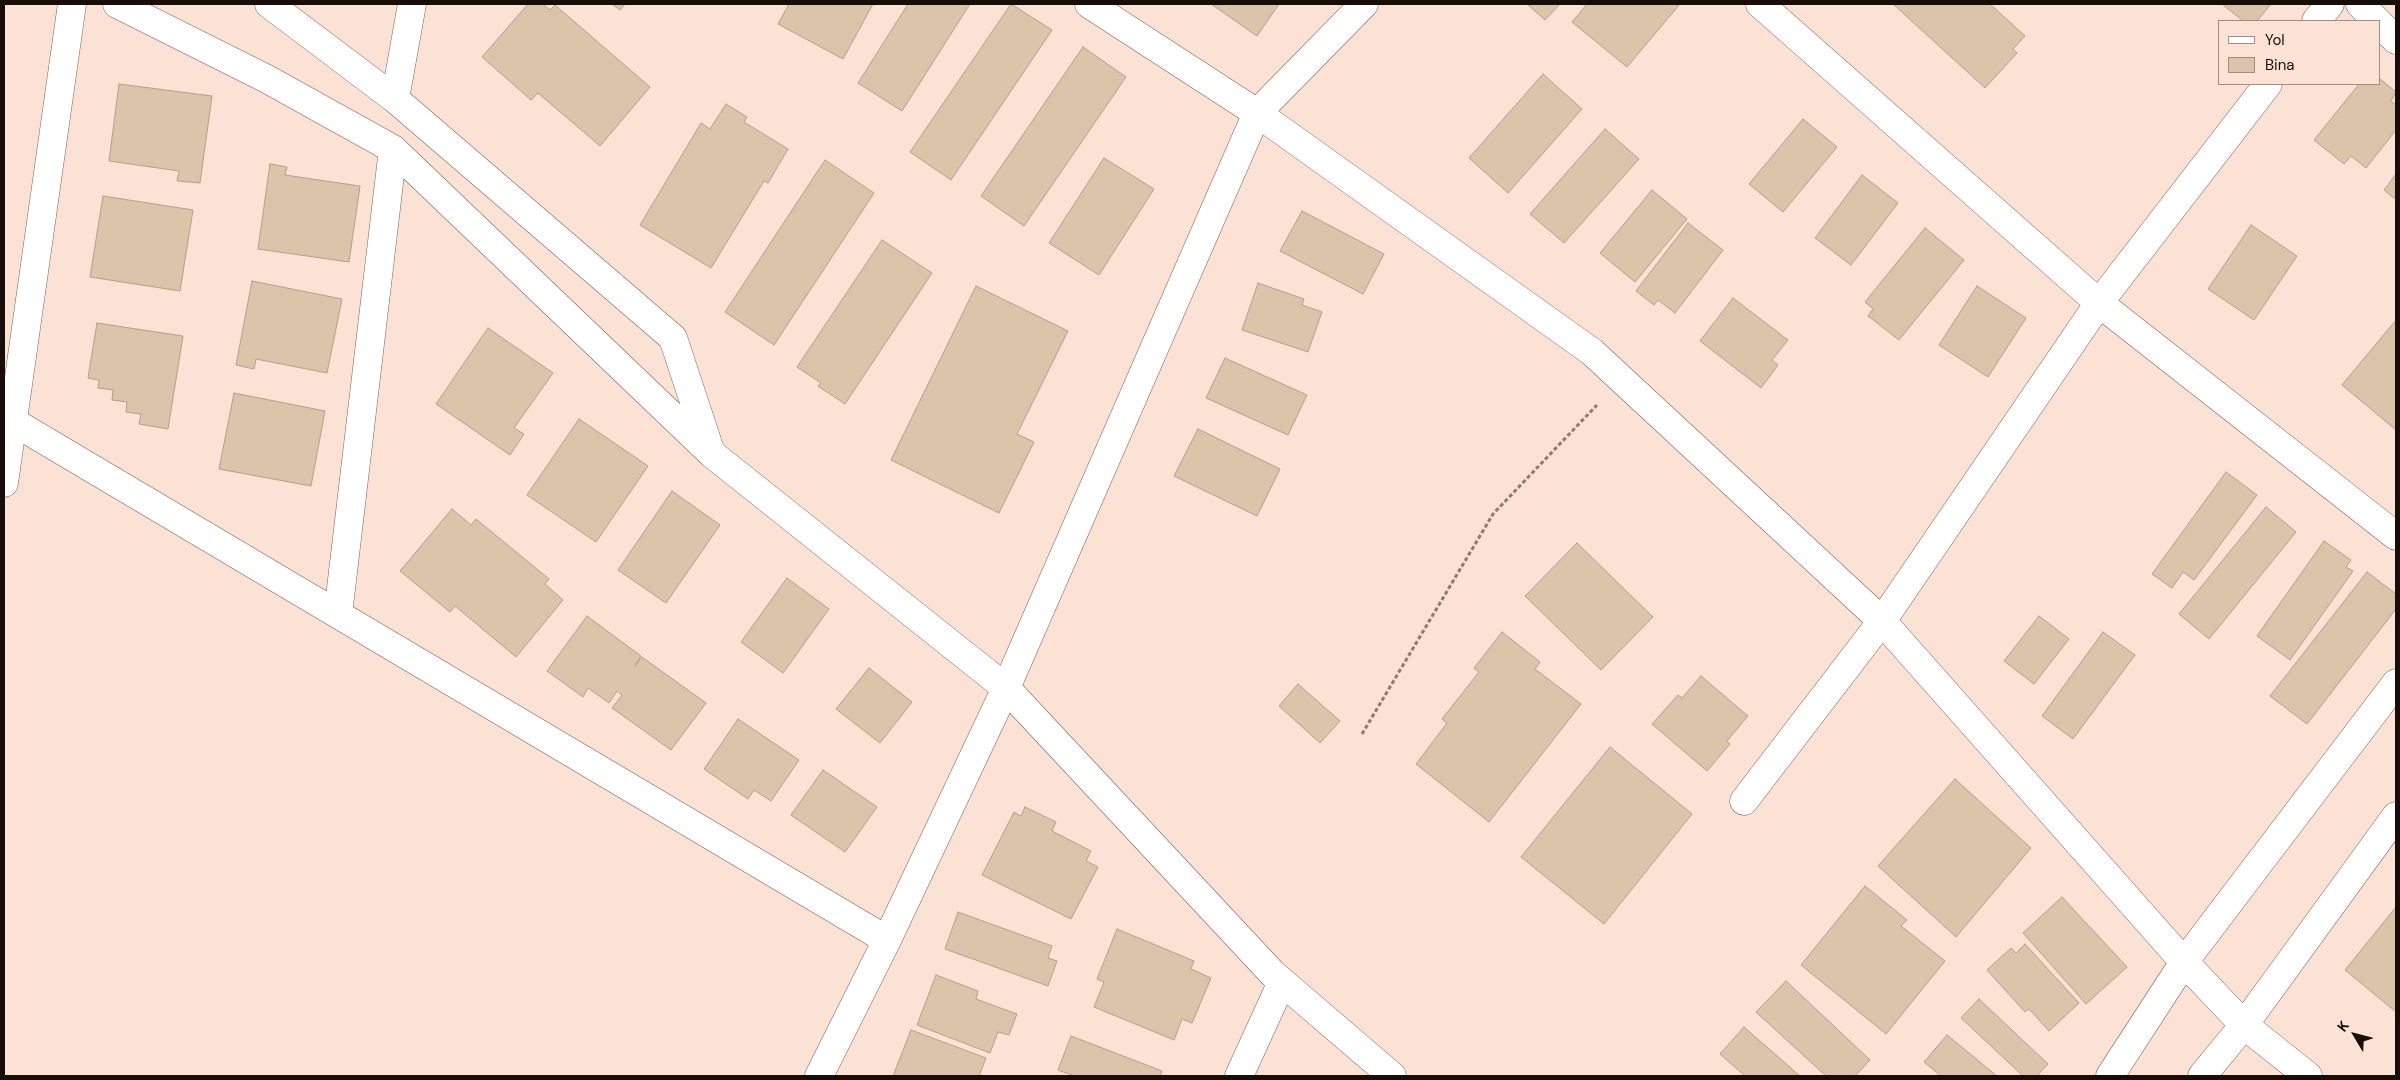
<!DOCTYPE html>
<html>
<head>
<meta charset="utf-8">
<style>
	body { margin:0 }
	#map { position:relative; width:2400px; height:1080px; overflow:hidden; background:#fce2d5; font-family:"DM Sans",sans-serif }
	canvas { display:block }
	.frame { position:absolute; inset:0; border:5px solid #180d08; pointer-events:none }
	.legend { position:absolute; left:2218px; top:20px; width:162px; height:65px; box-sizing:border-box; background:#fce2d5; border:1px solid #a18d83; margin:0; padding:6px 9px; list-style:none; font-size:15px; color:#180d08 }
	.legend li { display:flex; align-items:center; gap:10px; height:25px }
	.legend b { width:25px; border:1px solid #a18d83 }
	.north { position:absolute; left:2330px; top:1010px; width:50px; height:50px; -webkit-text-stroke:4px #fce2d5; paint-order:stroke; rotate:307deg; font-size:14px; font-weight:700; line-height:20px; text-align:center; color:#180d08 }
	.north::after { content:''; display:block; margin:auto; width:18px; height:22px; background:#180d08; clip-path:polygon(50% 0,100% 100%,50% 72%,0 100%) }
</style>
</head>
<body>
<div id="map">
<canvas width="2400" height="1080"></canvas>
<div class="frame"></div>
<ul class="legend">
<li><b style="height:6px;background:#fff"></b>Yol</li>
<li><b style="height:14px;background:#dcc4ab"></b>Bina</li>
</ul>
<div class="north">K</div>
</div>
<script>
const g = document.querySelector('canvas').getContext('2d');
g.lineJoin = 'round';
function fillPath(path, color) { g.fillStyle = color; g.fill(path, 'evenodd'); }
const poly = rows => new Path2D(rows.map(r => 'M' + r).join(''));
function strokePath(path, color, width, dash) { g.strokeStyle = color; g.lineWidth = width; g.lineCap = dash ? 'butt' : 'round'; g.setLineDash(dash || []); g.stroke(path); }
const building = poly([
	[528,4,543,4,550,10,555,5,650,87,600,146,538,93,531,100,482,57,528,4],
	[612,4,625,4,620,10,612,4],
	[789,4,873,4,843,59,778,24,789,4],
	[908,4,970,4,902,111,858,83,908,4],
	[1011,4,1052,30,951,180,910,152,1011,4],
	[1211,4,1279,4,1257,36,1211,4],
	[1527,4,1560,4,1545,20,1527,4],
	[1587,4,1680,4,1627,67,1572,22,1587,4],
	[1893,4,1990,4,2025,36,2013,49,2017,53,1985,88,1893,4],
	[2222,4,2271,4,2257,21,2243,21,2222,4],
	[1083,47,1126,77,1024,226,981,196,1083,47],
	[1543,74,1582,109,1508,193,1469,158,1543,74],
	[2379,78,2396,92,2391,101,2396,105,2396,130,2366,168,2351,156,2344,164,2314,140,2359,84,2379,84,2379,78],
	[119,84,212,96,200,183,177,181,179,171,109,161,119,84],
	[726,104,747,117,744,122,788,149,768,183,764,181,711,268,640,225,701,123,710,129,726,104],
	[1803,119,1837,147,1783,212,1749,184,1803,119],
	[1605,129,1639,159,1564,243,1530,214,1605,129],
	[1104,158,1154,189,1099,275,1049,243,1104,158],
	[825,160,874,193,774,345,725,312,825,160],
	[270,164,287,167,285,175,360,186,349,262,258,249,270,164],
	[2396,174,2396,200,2384,190,2396,174],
	[1862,175,1898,203,1851,265,1815,238,1862,175],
	[1652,190,1687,219,1635,282,1600,253,1652,190],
	[103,196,193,210,180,291,90,277,103,196],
	[1302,211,1384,254,1363,294,1280,251,1302,211],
	[1688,223,1723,250,1675,313,1658,300,1654,305,1636,291,1688,223],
	[2251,225,2297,256,2254,320,2208,289,2251,225],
	[1925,228,1964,260,1899,340,1868,316,1873,309,1865,302,1925,228],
	[882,240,932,273,845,404,818,386,821,383,797,367,882,240],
	[252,281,342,299,327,373,256,359,254,369,236,365,252,281],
	[1258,283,1304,299,1302,305,1322,312,1308,352,1242,330,1258,283],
	[976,286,1068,331,1017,434,1034,442,999,513,891,460,976,286],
	[1977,286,2026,318,1988,377,1939,345,1977,286],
	[1733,298,1788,340,1772,360,1778,365,1761,388,1700,341,1733,298],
	[2396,320,2396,430,2342,385,2396,320],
	[97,323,183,336,168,429,139,424,141,414,126,412,127,402,112,400,113,390,98,388,99,380,88,378,97,323],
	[488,328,553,373,514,428,524,434,510,455,436,404,488,328],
	[1225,358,1307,395,1288,435,1206,398,1225,358],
	[234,393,325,411,311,486,219,469,234,393],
	[579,419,648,466,596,542,527,495,579,419],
	[1198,429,1280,469,1257,516,1174,476,1198,429],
	[2226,472,2257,495,2194,580,2183,572,2172,588,2152,574,2226,472],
	[672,491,720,525,666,603,618,570,672,491],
	[2266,507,2296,532,2209,639,2179,614,2266,507],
	[452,509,471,525,476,519,549,579,545,584,563,600,516,657,455,606,450,612,400,571,452,509],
	[2324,541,2351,560,2346,567,2353,571,2290,660,2257,636,2324,541],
	[1577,543,1653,617,1601,670,1525,596,1577,543],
	[2367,572,2396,594,2396,609,2307,724,2270,696,2367,572],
	[787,578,829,609,783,673,741,642,787,578],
	[587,616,641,656,635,666,642,657,706,703,671,750,612,708,622,695,617,691,609,703,588,688,583,697,547,671,587,616],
	[2039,616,2069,639,2034,684,2004,661,2039,616],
	[1502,632,1540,662,1535,669,1581,704,1489,822,1416,764,1447,723,1442,719,1479,672,1474,668,1502,632],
	[2103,632,2135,655,2073,739,2042,716,2103,632],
	[869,668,912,702,880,743,836,709,869,668],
	[1701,676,1748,716,1727,741,1730,744,1707,771,1652,724,1678,695,1682,698,1701,676],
	[1298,684,1340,721,1320,743,1279,706,1298,684],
	[738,719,799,760,771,801,754,790,748,799,704,769,738,719],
	[1610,747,1692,814,1604,924,1521,857,1610,747],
	[823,770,877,807,845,852,791,815,823,770],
	[1955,779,2031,848,1956,937,1878,866,1955,779],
	[1025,807,1056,822,1052,831,1091,851,1086,861,1098,867,1071,919,982,875,1014,812,1021,816,1025,807],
	[1865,886,1907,920,1901,926,1945,961,1886,1034,1801,965,1865,886],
	[2062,897,2127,967,2086,1004,2023,933,2062,897],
	[2396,907,2396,1012,2345,970,2396,907],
	[958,912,1052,946,1048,958,1057,961,1048,986,945,949,958,912],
	[1117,929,1194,961,1191,969,1211,978,1192,1023,1182,1019,1174,1040,1094,1007,1104,982,1097,979,1117,929],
	[2025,944,2079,1003,2049,1031,2029,1009,2025,1012,1987,970,2011,948,2016,953,2025,944],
	[936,975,978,991,976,999,1017,1014,1009,1035,998,1032,990,1053,917,1025,936,975],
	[1786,981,1870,1060,1855,1076,1826,1076,1756,1012,1786,981],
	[1979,999,2048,1064,2037,1076,2023,1076,1961,1018,1979,999],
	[1744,1027,1800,1076,1745,1076,1720,1054,1744,1027],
	[911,1030,986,1058,979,1076,893,1076,911,1030],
	[1947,1035,1997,1076,1941,1076,1924,1062,1947,1035],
	[1071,1036,1162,1071,1160,1076,1074,1076,1058,1070,1071,1036]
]);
fillPath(building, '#dcc4ab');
strokePath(building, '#b59e86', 1);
const street = poly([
	[117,4,267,79,393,149,712,454,1006,688,1273,974,1392,1076],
	[269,4,395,99,673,338,710,450],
	[1089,4,1257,113,1592,352,1882,621,2184,962,2244,1025,2308,1076],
	[1760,4,2099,303,2396,536],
	[2360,4,2377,21],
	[2316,21,2330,4],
	[2379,23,2396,40],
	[395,99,412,4],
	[12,421,887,940],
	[4,483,72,4],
	[338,614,393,149],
	[1744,801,1882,621,2099,303,2268,84],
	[819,1076,887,940,1006,688,1257,113,1364,4],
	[1239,1076,1282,982],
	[2110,1076,2184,962,2396,683],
	[2202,1076,2244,1025,2396,816]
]);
strokePath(street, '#7b5f51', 29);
strokePath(poly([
	[1362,734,1493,514,1597,405]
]), '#8d7a71', 3, [4, 2.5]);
strokePath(street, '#fff', 28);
</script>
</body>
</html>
